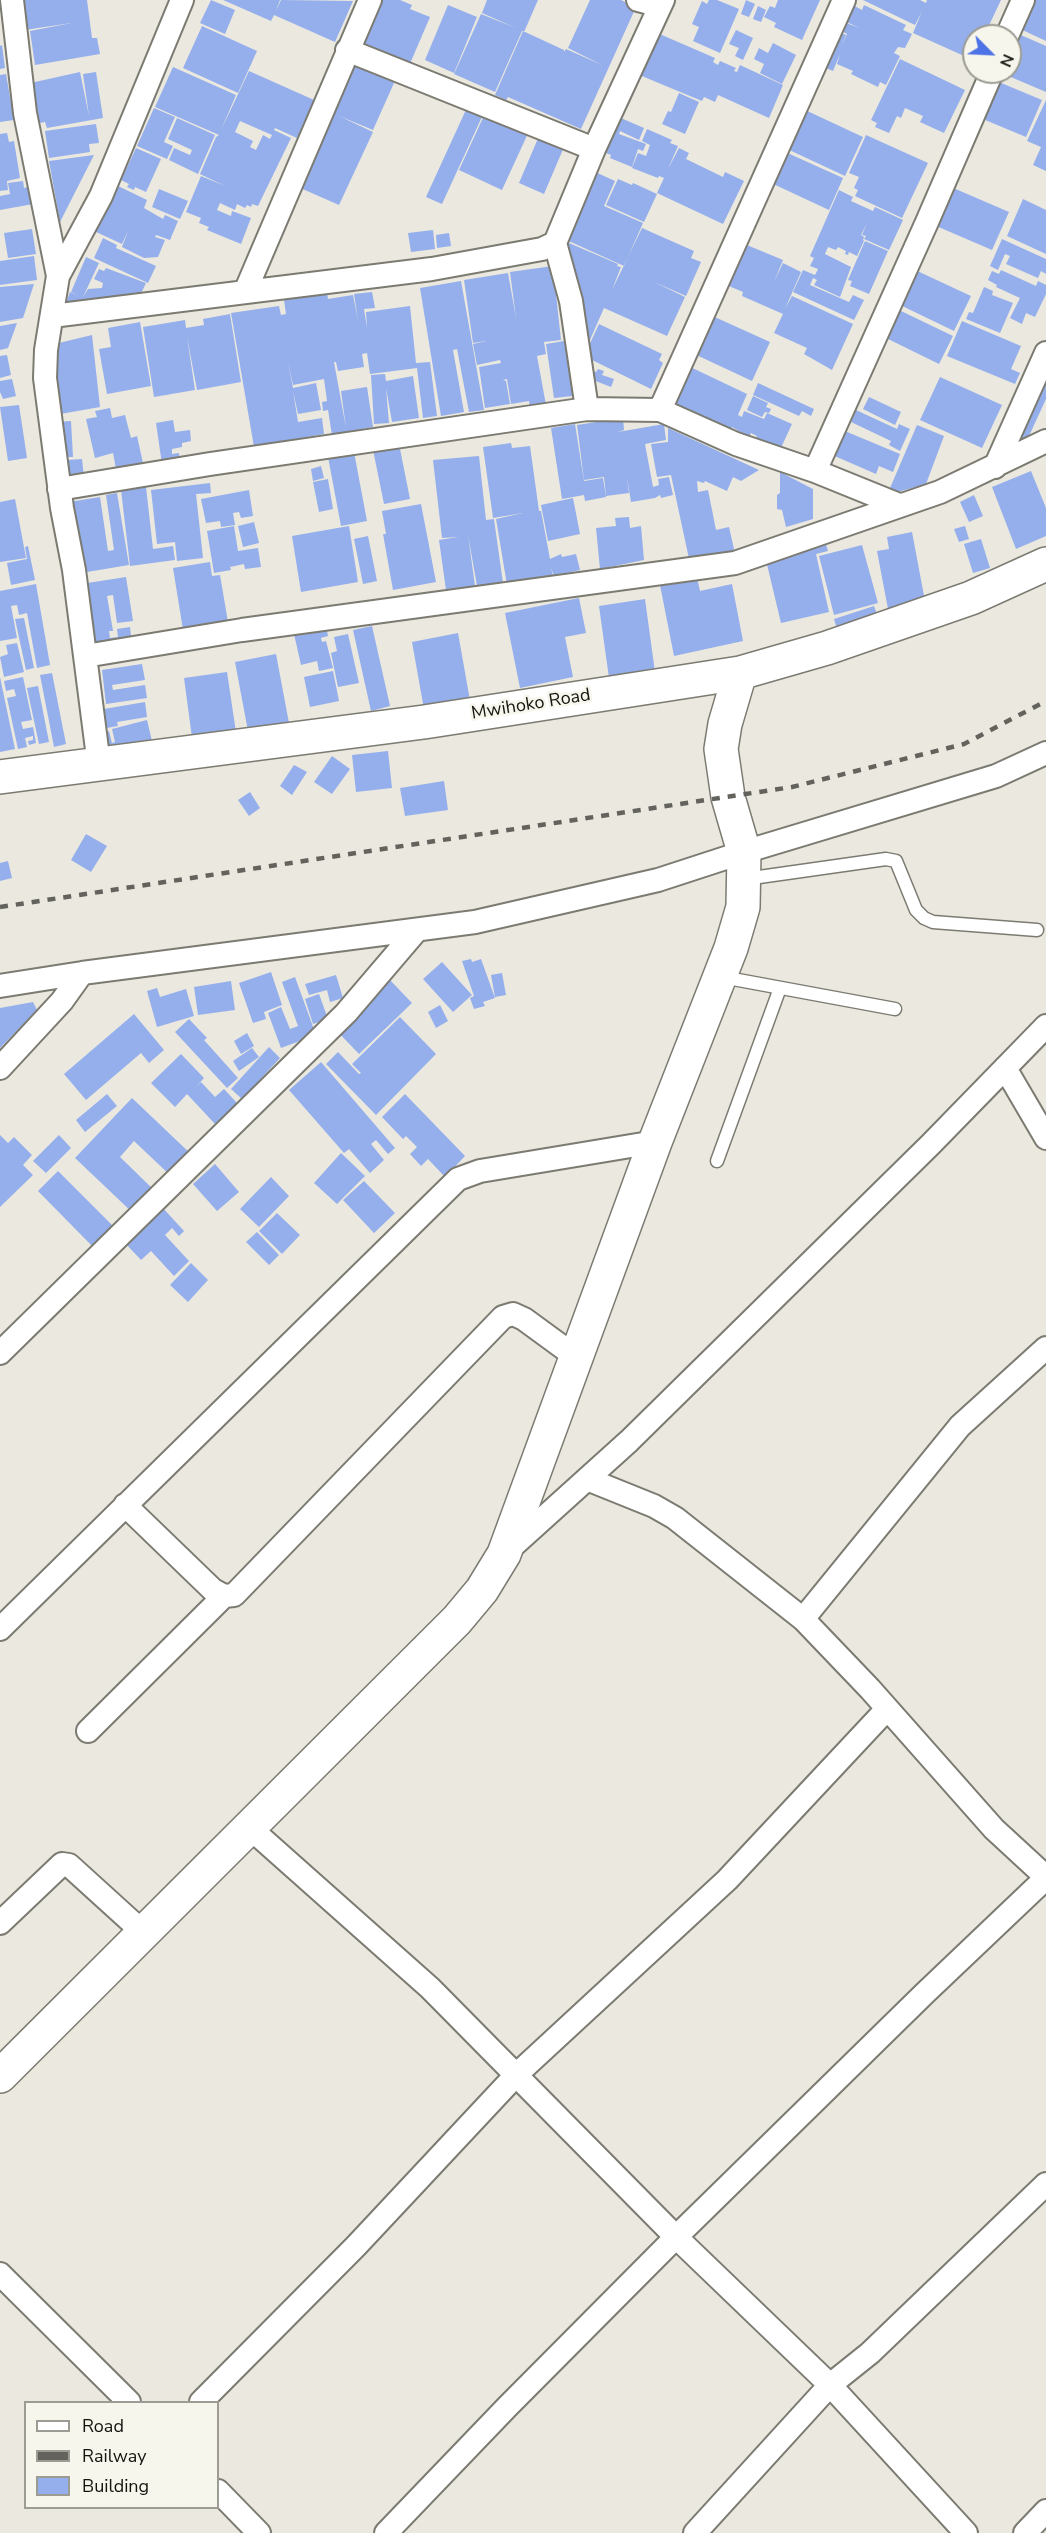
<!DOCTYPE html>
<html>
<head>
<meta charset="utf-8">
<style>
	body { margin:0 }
	#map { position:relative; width:1046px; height:2533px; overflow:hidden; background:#eae8df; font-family:"Nunito Sans",sans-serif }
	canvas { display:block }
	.legend { position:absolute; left:24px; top:2401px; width:195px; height:108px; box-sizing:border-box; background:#f7f6ec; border:2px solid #9c9c94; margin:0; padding:8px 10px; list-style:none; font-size:18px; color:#141410 }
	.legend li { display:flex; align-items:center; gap:12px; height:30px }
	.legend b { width:30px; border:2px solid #9c9c94 }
	.north { position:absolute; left:962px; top:24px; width:60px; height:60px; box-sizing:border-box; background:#f7f6ec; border:2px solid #9c9c94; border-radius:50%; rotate:114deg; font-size:16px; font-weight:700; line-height:24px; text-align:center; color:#141410 }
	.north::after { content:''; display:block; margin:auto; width:21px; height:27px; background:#4d74e7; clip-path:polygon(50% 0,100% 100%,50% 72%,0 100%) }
</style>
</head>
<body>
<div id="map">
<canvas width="1046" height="2533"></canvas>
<ul class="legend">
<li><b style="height:8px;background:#fff"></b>Road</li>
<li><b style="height:8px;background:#63625c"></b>Railway</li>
<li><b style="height:16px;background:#95afec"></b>Building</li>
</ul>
<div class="north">N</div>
</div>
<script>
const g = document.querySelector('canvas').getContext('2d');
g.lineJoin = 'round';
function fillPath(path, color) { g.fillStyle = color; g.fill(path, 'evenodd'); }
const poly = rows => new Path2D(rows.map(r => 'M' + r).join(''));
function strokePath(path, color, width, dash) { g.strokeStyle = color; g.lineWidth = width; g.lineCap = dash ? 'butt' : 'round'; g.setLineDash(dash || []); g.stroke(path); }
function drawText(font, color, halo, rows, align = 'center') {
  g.font = font + ' "Nunito Sans",sans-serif'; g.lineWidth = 5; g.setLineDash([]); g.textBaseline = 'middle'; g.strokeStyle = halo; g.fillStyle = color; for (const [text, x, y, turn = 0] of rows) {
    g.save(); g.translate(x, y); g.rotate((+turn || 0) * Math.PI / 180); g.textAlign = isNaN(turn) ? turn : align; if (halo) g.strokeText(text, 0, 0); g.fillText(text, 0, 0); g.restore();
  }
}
fillPath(poly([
	[22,0,87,0,92,38,97,38,100,54,35,65,30,31,71,23,25,30],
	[211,0,235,10,225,34,200,23],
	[223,0,280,0,276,11,281,0,353,1,335,42,274,15,271,21],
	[382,0,400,0,412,5,410,9,430,17,406,73,359,53],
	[487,0,538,0,524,32,522,31,495,92,454,74,481,14,516,28,482,13],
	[590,0,621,0,636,7,581,129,508,97,506,100,495,95,523,31,564,50,564,52,566,49,602,65,568,48],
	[709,0,717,0,739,9,720,53,693,41,699,27,692,24,702,1,707,4],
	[746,0,755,4,749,17,741,14],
	[778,0,820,0,802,40,774,27,776,23,764,17,770,6,775,8],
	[863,0,920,0,926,3,927,0,1001,0,984,36,974,36,973,60,913,33,922,11,915,25],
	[1028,0,1046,0,1046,41,1016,27],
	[849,3,862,10,864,5,906,25,903,30,912,34,905,48,898,47,894,53,900,56,886,85,880,82,878,87,851,74,853,71,837,64,840,54,833,71,821,66,839,32,846,35,841,47,847,34,840,30,843,22,860,28,844,21],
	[448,5,477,17,454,73,425,60],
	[758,6,766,10,761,22,753,19],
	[202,26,257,51,238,93,183,68],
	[736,30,753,38,743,60,735,56,739,48,729,44],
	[655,32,715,58,713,62,718,65,720,61,736,68,734,71,737,72,740,65,783,85,769,118,718,95,715,102,704,97,702,101,637,74],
	[1014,32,1046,46,1046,92,999,72,1010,72,1010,41],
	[773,43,796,55,782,84,760,73,764,64,754,59,759,48,768,53],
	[2,45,5,68,0,69,0,46],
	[358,56,398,74,373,130,339,116,373,132,339,205,298,187],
	[900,59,965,90,944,133,920,122,923,116,905,108,901,118,897,116,889,133,875,127,877,123,871,120],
	[173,67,236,95,221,130,249,71,314,100,297,138,275,128,274,130,291,138,258,206,252,204,251,207,247,205,245,208,237,204,235,210,220,203,217,210,231,216,232,211,251,218,241,244,207,230,209,227,199,223,201,218,186,212,201,176,225,186,200,174,216,137,219,135,155,107],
	[240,121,272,135,270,139,263,135,256,150,250,147,253,141,235,132],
	[80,72,89,116,83,74,96,72,103,118,47,128,45,122,34,124,26,84],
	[6,74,14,120,0,122,0,75],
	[994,80,1042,100,1026,137,978,117],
	[679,93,699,102,685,134,662,124,668,111,671,112],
	[1046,100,1046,171,1033,165,1041,147,1027,141],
	[470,101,486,108,442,204,426,197],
	[154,108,175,117,164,142,173,146,167,159,137,146],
	[487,109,530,129,502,190,459,170],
	[803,109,863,137,845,176,785,148],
	[614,115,644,128,639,140,620,131,619,134,646,144,643,151,638,149,632,167,610,158,611,155,606,153,608,149,604,148,606,143,610,144,612,138,608,137],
	[177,118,215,135,198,174,169,160,174,148,190,155,192,150,168,139],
	[96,124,99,143,89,144,90,152,49,158,45,131],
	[647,129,672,140,670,143,678,146,668,169,679,148,689,153,686,159,723,177,725,172,744,181,723,224,657,193,664,178,659,176,658,178,632,168,638,153,646,156,650,145,642,141],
	[7,133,9,142,14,141,20,178,7,181,8,190,0,191,0,134],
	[866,135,928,163,902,218,855,196,858,190,854,188,859,177,849,173],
	[539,136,564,147,544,194,519,183],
	[136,148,161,159,146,192,135,187,134,190,127,187,129,184,121,180],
	[783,151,843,178,829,210,769,182],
	[94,155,60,222,49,161],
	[593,171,615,181,604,206,643,223,624,266,562,238],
	[618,179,632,185,633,183,657,194,644,222,606,205],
	[23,181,24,188,30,186,33,204,0,210,0,196,10,194,8,183],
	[944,184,1009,212,992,250,927,222],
	[116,185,147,200,144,208,163,219,165,215,178,221,170,240,156,235,155,237,165,240,158,257,144,258,122,247,128,231,122,244,94,231],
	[159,189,188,201,180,219,152,207],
	[839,190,853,197,851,201,873,211,875,207,903,220,889,250,864,239,866,236,862,235,867,223,861,235,864,237,863,240,864,241,857,256,849,252,848,255,845,254,846,251,838,247,836,250,828,247,825,254,851,267,840,297,814,285,817,280,813,278,810,285,849,302,853,295,864,300,854,320,793,292,803,270,815,275,818,269,810,266,814,258,810,256],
	[1023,199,1046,210,1046,254,1007,236],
	[642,228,694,251,691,258,701,262,686,296,654,282,685,297,667,336,604,308,586,349,562,240,618,264,617,266,621,267,612,290],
	[32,229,36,254,8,258,4,233],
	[433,230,435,249,411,252,408,233],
	[449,233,451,246,437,248,436,235],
	[103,238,117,245,116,248,156,266,148,283,94,258],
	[1002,239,1046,259,1046,274,1041,271,1038,278,1006,264,1010,256,1005,254,998,270,990,266],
	[865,241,888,251,869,294,850,286,852,281,848,280],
	[742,243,783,260,774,282,783,263,801,272,785,309,792,296,853,324,832,370,804,354,807,348,774,333,783,314,742,296,743,292,724,284],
	[34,256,37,280,0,285,0,261],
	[86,257,99,263,83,297,88,289,102,288,103,283,94,279,99,269,104,271,106,268,146,283,139,298,75,308,66,303,70,292,79,296,71,292],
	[553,266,561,340,544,342,546,354,537,356,546,405,530,408,529,401,511,404,507,379,503,380,506,381,510,404,485,408,479,367,501,363,500,360,477,365,473,344,487,341,473,343,464,280,508,273,516,318,510,272],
	[913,269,971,296,954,331,896,303],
	[1001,270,1036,286,1038,281,1046,285,1046,294,1035,317,1026,313,1022,324,1010,318,1020,298,996,287,997,285,988,280,992,271,999,274],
	[461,281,484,410,469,412,457,349,453,350,464,412,441,416,420,288],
	[34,284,23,318,0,322,0,287],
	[984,287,993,291,992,295,1013,303,1000,333,966,319,969,312,973,313],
	[372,292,375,308,364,309,367,328,366,312,410,306,416,363,430,362,437,416,423,418,417,368,370,374,367,353,362,354,364,367,338,371,336,362,334,362,346,428,341,391,367,387,373,427,332,435,328,410,323,411,322,402,327,401,324,379,293,385,288,362,293,388,316,383,321,410,298,414,293,391,298,422,322,418,324,434,254,447,231,313,279,306,281,315,286,314,284,300,327,293,328,299,353,295,358,320,354,294],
	[899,310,953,336,939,364,886,338],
	[230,314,241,382,197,390,187,337,195,390,154,397,143,327,185,320,186,328,204,325,203,319],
	[708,314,770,342,752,381,690,352],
	[962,321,1021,346,1011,369,1020,373,1015,384,947,356],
	[140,322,151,386,107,394,99,349,111,347,108,328],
	[17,323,8,348,0,350,0,326],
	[599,324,662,354,659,360,663,363,651,389,584,356],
	[571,326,581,395,554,398,546,344,564,341,562,327],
	[92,335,100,407,55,415,48,353,59,343],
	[7,355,11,375,0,378,0,356],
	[684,364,747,394,738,415,742,417,744,411,764,419,767,413,792,424,780,450,755,440,757,436,751,433,749,437,732,427,727,437,664,407],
	[598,369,604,371,602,375,614,379,611,387,588,378,591,370,596,372],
	[385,374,386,381,413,376,419,418,392,422,386,388,389,423,374,424,371,375],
	[1046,374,1046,399,1029,436,1031,441,1006,454],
	[940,377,1002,405,982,448,920,420],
	[12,379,16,396,3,399,0,392,0,381],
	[758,383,814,409,811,416,802,411,799,416,753,395],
	[753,396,768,403,766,407,771,409,769,413,765,412,762,417,747,410],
	[869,397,901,412,895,425,863,409],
	[19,405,27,458,8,461,0,407],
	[110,408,112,418,125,415,131,438,137,436,143,463,116,469,113,453,95,458,86,419,97,417,95,411],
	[856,410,897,429,899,424,910,429,900,451,889,445,891,441,851,422],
	[623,418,624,430,618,432,664,424,666,440,645,444,653,487,659,485,658,479,669,477,673,495,661,498,660,495,655,498,631,502,627,477,629,493,606,496,604,477,584,480,577,425],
	[173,420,175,432,190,430,191,441,182,443,182,447,172,449,172,454,179,453,180,461,162,464,156,423],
	[71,421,73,457,67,457,67,460,82,459,84,477,62,479,57,422],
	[575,424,584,481,603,478,606,497,585,501,584,495,562,499,551,428],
	[917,425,944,436,926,484,887,495],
	[668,428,759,470,741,481,733,477,727,491,705,481,704,483,697,481,698,492,708,490,716,530,729,527,736,558,691,568,671,475,657,477,651,444,668,442],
	[840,429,900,454,893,472,879,466,876,474,830,454],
	[511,443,512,448,530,446,539,511,541,511,550,559,561,554,562,557,576,554,580,570,554,576,551,568,553,576,507,585,496,519,523,513,493,518,483,447],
	[399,444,410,499,384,504,373,450],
	[354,452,367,521,341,526,328,457],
	[479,456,486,520,494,519,503,583,477,586,468,535,475,586,446,590,439,540,458,537,442,538,433,460],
	[321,466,324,478,313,481,311,469],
	[1031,471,1046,508,1046,536,1016,549,992,487],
	[780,472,813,489,813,519,786,527,782,510,777,509,777,495,780,493],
	[328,479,333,509,319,512,313,482],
	[210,483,211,493,196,494,203,558,177,561,175,542,157,544,151,490],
	[146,487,153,549,173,546,175,560,130,566,121,490],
	[249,490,253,516,241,518,239,512,233,513,235,525,221,527,220,521,206,523,201,499],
	[117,493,129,565,81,573,69,502,100,497,108,551,114,550,106,495],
	[974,495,983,516,969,522,960,502],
	[573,498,580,534,548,541,541,505],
	[15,499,26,558,0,562,0,502],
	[421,504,436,582,393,590,383,534,386,534,382,511],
	[629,517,630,528,641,526,644,560,600,569,596,528,616,526,615,518],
	[254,522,259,543,243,547,238,526],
	[234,526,238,551,258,548,261,567,245,569,244,564,230,567,231,570,214,573,207,531],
	[349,526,358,582,301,592,292,536],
	[965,526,969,539,959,542,954,529],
	[912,532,925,601,888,609,877,551,889,549,887,537],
	[368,536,377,581,363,584,354,539],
	[981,539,990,568,973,573,964,544],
	[825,541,828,551,816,554,829,612,781,623,765,556],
	[862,545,878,603,834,615,819,556],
	[28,546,35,580,11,585,7,563,27,559,25,547],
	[210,562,212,576,220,575,229,628,184,636,173,568],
	[696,573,700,591,732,584,743,641,674,656,659,580],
	[126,577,133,621,117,623,113,595,107,596,113,631,109,631,110,638,118,637,117,629,130,627,132,645,92,651,81,584],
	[36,584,50,665,37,668,27,613,19,615,17,605,11,606,17,638,0,641,0,591],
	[579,598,586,633,565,637,573,677,520,688,505,613],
	[645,599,655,672,609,678,599,606],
	[874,606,879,620,838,633,834,619],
	[24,618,34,668,26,670,15,619],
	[326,626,328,636,321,638,322,642,326,641,333,668,319,671,317,661,301,665,294,634],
	[372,626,390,706,371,711,353,630],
	[458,633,471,706,425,715,412,642],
	[348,634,359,683,338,687,331,653,337,651,334,637],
	[17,643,24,672,4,677,0,657,8,654,6,645],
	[276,654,289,723,248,731,235,662],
	[142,664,145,680,112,685,113,690,145,685,147,698,106,704,102,670],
	[333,671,339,701,310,707,304,677],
	[227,672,237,739,193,745,184,678],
	[52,673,66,744,54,747,40,675],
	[0,677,15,749,0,752],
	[23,677,32,720,21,722,23,729,33,727,36,743,29,745,28,741,33,740,33,736,25,738,27,747,18,749,7,698,16,696,14,689,6,691,4,681],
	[38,686,49,742,39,744,27,688],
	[145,702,147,717,117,722,118,726,101,729,98,710],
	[147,720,152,741,104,753,100,734,109,731,112,743,115,742,112,729],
	[388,751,392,788,356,792,352,755],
	[332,756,350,769,332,794,314,782],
	[294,765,307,772,292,795,280,786],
	[444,781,448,810,405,816,400,788],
	[250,792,260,808,249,816,238,800],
	[86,834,107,846,91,872,71,860],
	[8,861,12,878,0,881,0,863],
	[471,959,472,962,481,959,495,998,483,1002,485,1006,474,1009,470,998,474,996,462,961],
	[442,962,472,995,453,1012,423,979],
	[271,972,282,1005,264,1012,266,1019,253,1023,239,983],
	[502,973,506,995,495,997,491,975],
	[336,975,343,998,330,1002,327,990,309,995,305,984],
	[295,977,316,1035,281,1048,268,1013,281,1007,290,1029,298,1026,282,982],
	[389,979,412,1003,359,1054,336,1030],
	[231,981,235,1010,198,1015,194,987],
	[157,988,160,997,186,989,194,1016,157,1027,147,991],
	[319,994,328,1019,313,1024,305,999],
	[33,1002,37,1010,0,1048,0,1008],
	[440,1005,448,1021,436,1028,428,1012],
	[134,1014,164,1050,149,1063,141,1053,86,1100,64,1074],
	[400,1017,436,1054,376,1115,326,1064,338,1052,359,1074,361,1073,352,1064],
	[189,1019,207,1038,204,1040,238,1078,227,1088,175,1032],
	[247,1033,254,1046,241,1054,234,1041],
	[269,1047,280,1058,242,1099,231,1089],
	[252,1048,259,1057,239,1071,233,1061],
	[181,1054,204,1078,196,1087,201,1082,215,1097,224,1089,237,1103,215,1124,187,1094,175,1107,151,1083],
	[321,1062,395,1148,388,1154,376,1140,371,1144,384,1160,370,1173,349,1149,344,1153,289,1090],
	[107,1094,117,1106,85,1132,76,1120],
	[405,1094,465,1156,445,1177,428,1159,421,1166,410,1154,417,1147,406,1136,403,1139,382,1117],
	[132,1098,193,1156,172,1177,134,1141,120,1157,155,1191,134,1214,75,1158],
	[0,1135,8,1143,14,1137,32,1155,23,1165,33,1175,0,1207],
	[59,1135,71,1148,46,1173,33,1161],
	[341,1153,365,1176,337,1204,314,1183],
	[215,1164,239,1192,217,1211,193,1184],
	[58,1171,115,1228,95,1249,38,1191],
	[271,1177,289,1196,259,1227,240,1209],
	[364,1181,395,1213,374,1233,343,1200],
	[162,1207,184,1231,179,1236,172,1228,165,1235,189,1261,174,1276,151,1251,141,1260,124,1242],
	[277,1213,300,1235,282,1254,259,1231],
	[257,1232,279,1255,269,1265,246,1242],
	[191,1263,208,1280,188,1302,170,1285]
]), '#95afec');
const lane = poly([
	[745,879,886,859,896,861,916,910,924,918,933,922,1037,930],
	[722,977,895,1009],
	[717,1161,780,988]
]);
const street = poly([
	[12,0,25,113,58,276],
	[638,0,660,6],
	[1007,36,1023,0],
	[347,50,594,149],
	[555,243,571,301,587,409],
	[245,292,370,0],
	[52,316,432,269,542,249,555,243,594,149,663,0],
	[660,410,844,0],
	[995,467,1046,353],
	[815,471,927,222,992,72],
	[59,489,210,464,587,409,660,410,736,444,815,471,899,505],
	[85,656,242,630,735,563,940,492,1046,441],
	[99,765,74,570,62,508,45,378,46,350,58,276,101,196,182,0],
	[0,986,82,973,475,922,658,880,744,852,996,776,1046,753],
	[0,1068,62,1001,82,973],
	[1005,1068,1046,1138],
	[0,1353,346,1013,416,931],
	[587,1479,654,1506,675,1518,803,1619,870,1689,994,1829,1046,1877],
	[125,1505,213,1590,224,1596,234,1595,503,1317,513,1314,524,1319,576,1357],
	[506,1552,629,1441,931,1144,1046,1026],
	[803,1619,960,1426,1046,1348],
	[0,1629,458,1179,480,1171,655,1142],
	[88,1731,224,1596],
	[250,1828,430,1988,676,2237,830,2385,966,2533],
	[0,1923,62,1864,69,1865,145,1934],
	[0,2274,129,2402],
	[201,2402,356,2246,516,2075,727,1880,887,1709],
	[218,2491,259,2533],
	[386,2533,508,2406,676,2237,924,1994,1046,1878],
	[695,2533,830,2385,870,2353,1046,2184],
	[1025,2533,1046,2511]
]);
const secondary = poly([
	[0,777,424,722,740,673,827,648,971,598,1046,564],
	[0,2076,457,1620,482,1590,504,1554,655,1142,731,948,743,907,744,852,728,797,721,749,725,724,740,673]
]);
strokePath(lane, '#7c7b72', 15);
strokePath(street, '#7c7b72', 26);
strokePath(secondary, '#7c7b72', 36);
strokePath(lane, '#fff', 12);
strokePath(street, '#fff', 22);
strokePath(secondary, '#fff', 33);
strokePath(poly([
	[0,907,792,787,964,744,1046,701]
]), '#63625c', 4.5, [8, 8]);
drawText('18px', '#141410', '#f7f6ec', [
	["Mwihoko Road",531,705,-9]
]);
</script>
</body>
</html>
